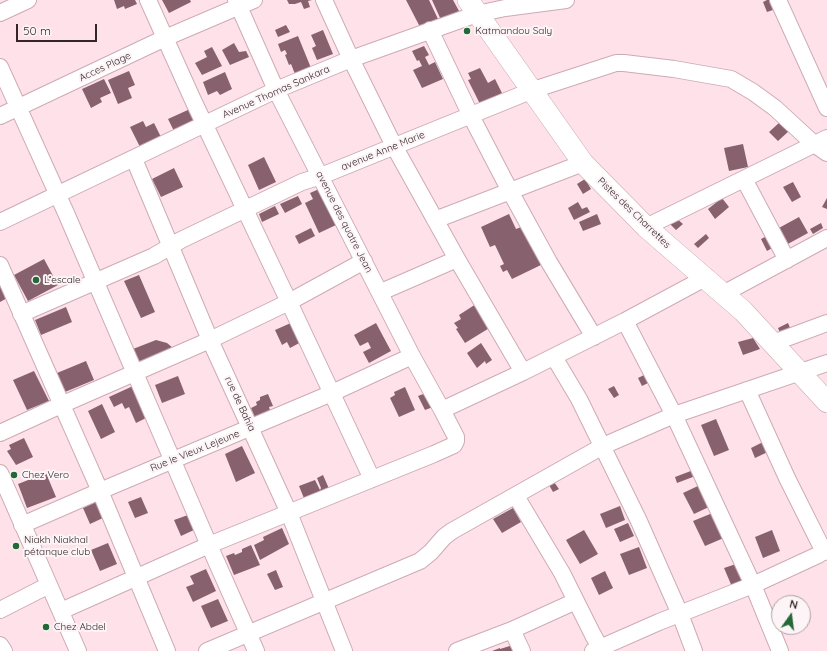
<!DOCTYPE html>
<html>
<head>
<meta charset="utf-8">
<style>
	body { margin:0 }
	#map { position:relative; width:827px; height:651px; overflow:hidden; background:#fee1e9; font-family:Quicksand,sans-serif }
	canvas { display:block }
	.north { position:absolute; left:771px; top:595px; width:40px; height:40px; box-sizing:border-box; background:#fcf4f6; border:1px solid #aca2a4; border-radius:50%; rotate:14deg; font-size:11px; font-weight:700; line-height:16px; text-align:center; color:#33262a }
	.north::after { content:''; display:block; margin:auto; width:14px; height:18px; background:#226936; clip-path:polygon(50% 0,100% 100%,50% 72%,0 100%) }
	.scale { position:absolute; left:16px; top:24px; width:81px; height:18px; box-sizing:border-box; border:2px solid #33262a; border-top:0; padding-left:5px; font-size:12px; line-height:14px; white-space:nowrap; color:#33262a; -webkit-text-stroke:3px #fcf4f6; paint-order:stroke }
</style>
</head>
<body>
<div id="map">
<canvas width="827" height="651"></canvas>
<div class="north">N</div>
<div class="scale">50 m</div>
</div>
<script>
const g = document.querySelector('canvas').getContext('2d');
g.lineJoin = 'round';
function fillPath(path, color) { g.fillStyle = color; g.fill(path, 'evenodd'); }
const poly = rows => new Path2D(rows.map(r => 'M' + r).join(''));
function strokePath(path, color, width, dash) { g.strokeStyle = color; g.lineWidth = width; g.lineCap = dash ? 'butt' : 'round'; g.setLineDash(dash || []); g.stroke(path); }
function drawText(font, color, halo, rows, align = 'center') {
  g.font = font + ' Quicksand,sans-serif'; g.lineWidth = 4; g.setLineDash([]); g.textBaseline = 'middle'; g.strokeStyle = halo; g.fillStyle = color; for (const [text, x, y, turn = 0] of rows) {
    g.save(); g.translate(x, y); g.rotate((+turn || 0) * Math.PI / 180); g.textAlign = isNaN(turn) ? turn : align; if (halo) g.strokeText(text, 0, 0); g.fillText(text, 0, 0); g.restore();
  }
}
fillPath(poly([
	[114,0,135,0,137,4,125,9,124,6,117,9],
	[162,0,190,0,191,2,169,13],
	[287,0,312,0,308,1,310,7,304,9,301,2,295,4,289,4],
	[406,0,429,0,438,19,420,27],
	[432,0,453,0,459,11,441,20],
	[767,0,769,0,773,10,767,12,763,2],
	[286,25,290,32,278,37,275,30],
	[323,30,333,54,317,60,312,48,316,46,311,35],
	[298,36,311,68,295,74,291,64,289,65,285,55,287,54,285,50,281,52,278,44],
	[234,43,239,52,246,51,249,57,230,65,222,50],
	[424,46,429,55,425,57,429,65,435,62,443,79,422,88,413,70,422,66,419,60,417,61,412,51],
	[212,47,222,66,202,75,195,63,207,57,204,51],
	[480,68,488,83,495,79,502,93,480,104,468,80,471,79,468,73],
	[129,71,135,85,128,88,132,98,118,104,108,80],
	[225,72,232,89,220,95,217,91,208,95,203,82],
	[104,79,111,93,100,98,102,102,91,108,82,89],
	[190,109,196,121,174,131,168,119],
	[143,121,146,127,154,123,161,137,140,147,130,127],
	[780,122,789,131,778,141,769,132],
	[743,144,748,167,729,171,724,148],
	[264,157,276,182,259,190,248,165],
	[174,168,183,187,161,197,152,179],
	[585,179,591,189,583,194,577,184],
	[793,182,801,197,792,202,783,187],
	[319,189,336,225,319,233,305,203,313,199,310,193],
	[298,196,302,204,285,213,280,204],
	[722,198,729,207,715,219,708,209],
	[827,198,827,209,822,207],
	[578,202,582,209,587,207,590,212,574,220,568,208],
	[275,206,279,214,262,222,259,214],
	[509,214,516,229,524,226,543,264,512,279,507,270,503,272,500,266,504,264,495,245,490,247,481,227],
	[597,214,601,224,583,231,579,222],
	[799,217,808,233,786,245,777,229],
	[676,218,683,224,676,230,670,224],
	[821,223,823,228,813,234,810,229],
	[311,228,315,236,299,244,295,236],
	[706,234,709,238,698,248,694,244],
	[769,235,774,247,767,251,761,239],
	[44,259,58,285,28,301,14,275],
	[139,275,155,312,141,318,124,281],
	[0,279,9,297,0,302],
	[476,304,491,327,465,343,456,329,458,328,454,323,461,319,459,315],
	[66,307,72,322,41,335,35,320],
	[293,322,303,341,290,348,287,342,282,345,275,330],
	[376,323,391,351,369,363,363,352,371,348,368,342,360,346,354,335],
	[788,323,791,330,781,335,778,328],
	[753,338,760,349,743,355,738,342],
	[156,340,167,343,173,348,140,362,133,349],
	[481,343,492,360,486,364,485,361,477,368,467,353],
	[86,361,94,380,65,392,57,373],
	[34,371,49,401,27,410,13,380],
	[648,373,652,381,642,386,638,378],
	[178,376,185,394,162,403,155,385],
	[133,386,148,417,136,423,129,407,125,409,122,403,114,407,109,397],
	[614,386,619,395,614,398,608,389],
	[405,387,415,410,399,417,390,398,395,395,394,392],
	[426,393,433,407,425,410,418,396],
	[268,394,273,406,269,407,271,414,256,420,251,408,257,405,256,402,260,400,260,397],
	[102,404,115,432,101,439,88,411],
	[716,419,729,450,714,456,701,425],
	[24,438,33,457,16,465,7,451,11,449,9,445],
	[767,440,772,450,755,458,751,448],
	[242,446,255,473,236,482,225,454],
	[696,469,698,475,677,483,675,477],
	[46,473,56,497,27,508,18,484],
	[323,475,330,491,306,503,299,486,315,480,320,490,321,488,317,478],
	[554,482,559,489,553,492,549,485],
	[700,485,711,506,694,514,683,493],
	[141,497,148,513,135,518,128,502],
	[97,501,105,517,90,524,83,508],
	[620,506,625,520,606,528,600,514],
	[513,508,521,522,502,533,493,519],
	[715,512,726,537,705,546,693,521],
	[188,515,196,529,181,536,174,520],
	[628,523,634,536,620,542,614,529],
	[282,528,289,544,260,560,254,545,264,540,263,537],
	[584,530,598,554,580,564,566,540],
	[772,530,780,551,763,558,755,537],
	[108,543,117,564,100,571,91,550],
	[251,545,260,565,234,575,226,556,234,553,235,555,242,552,242,549],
	[639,547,647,568,629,575,620,554],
	[739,563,747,584,733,589,724,568],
	[206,569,216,591,193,602,186,587,194,584,190,576],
	[276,570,283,587,275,590,267,574],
	[605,571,613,588,599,595,591,578],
	[218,599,228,621,211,628,201,606],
	[513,645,515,651,492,651,500,648,500,649]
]), '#87626e');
const minor = poly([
	[148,0,192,98,289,302,372,479],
	[324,0,351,59,394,146,457,259,523,372],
	[778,0,827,108],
	[0,13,28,0],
	[430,30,471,116,510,191,549,262,594,337],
	[0,67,66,213,209,545,256,651],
	[0,116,165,38,254,0],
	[134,159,210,340,289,513,344,651],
	[744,179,787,260],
	[435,220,583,163],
	[0,222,276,90,351,59,477,14,505,8,566,0],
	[646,227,827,138],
	[0,265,100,491,167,651],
	[381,292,457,259],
	[723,294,827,238],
	[21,314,154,256,181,240,302,182,321,176,533,90,616,63,624,63,674,69,731,79,753,92,775,108,814,144,827,153],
	[625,321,674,415,753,585,780,651],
	[773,343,827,323],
	[554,357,579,399,638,519,680,614,694,651],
	[747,390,787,478,824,552],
	[442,410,523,372,625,321,705,278],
	[0,433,61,405,210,340,289,302,364,261],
	[0,473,78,651],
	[516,496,562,573,593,635,602,651],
	[22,525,100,491,332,393,412,356],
	[0,610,49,585],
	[61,611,209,545,434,454,454,445,456,441,456,437,442,410,412,356,276,90,236,0],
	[512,630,522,651],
	[0,645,4,651],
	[207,651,420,561,431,552,444,537,452,531,603,446,674,415,827,363],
	[457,651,512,630,576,601],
	[593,651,659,622,753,585,818,555,827,549]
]);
const major = poly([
	[468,0,583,163,646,227,743,311,827,402]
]);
strokePath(minor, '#cdabb5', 18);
strokePath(major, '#cdabb5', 22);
strokePath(minor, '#fff', 16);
strokePath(major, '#fff', 21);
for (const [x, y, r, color] of [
	[467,31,4,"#226936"],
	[36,280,4,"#226936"],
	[14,475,4,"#226936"],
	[16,546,4,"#226936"],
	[46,627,4,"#226936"]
]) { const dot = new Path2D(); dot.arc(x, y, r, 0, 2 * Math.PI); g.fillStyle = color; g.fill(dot); strokePath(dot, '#fcf4f6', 1.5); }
drawText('10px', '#33262a', '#fcf4f6', [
	["Katmandou Saly",475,31],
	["L’escale",44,280],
	["Chez Vero",22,475],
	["Niakh Niakhal",24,540],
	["pétanque club",24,552],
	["Chez Abdel",54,627]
], 'left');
drawText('10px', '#33262a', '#fcf4f6', [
	["Acces Plage",105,67,-25],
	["Avenue Thomas Sankara",276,92,-24],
	["avenue Anne Marie",383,151,-22],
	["Pistes des Charrettes",634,213,44],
	["avenue des quatre Jean",344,222,63],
	["rue de Bahia",240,404,65],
	["Rue le Vieux Lejeune",195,451,-22]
]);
</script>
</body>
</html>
